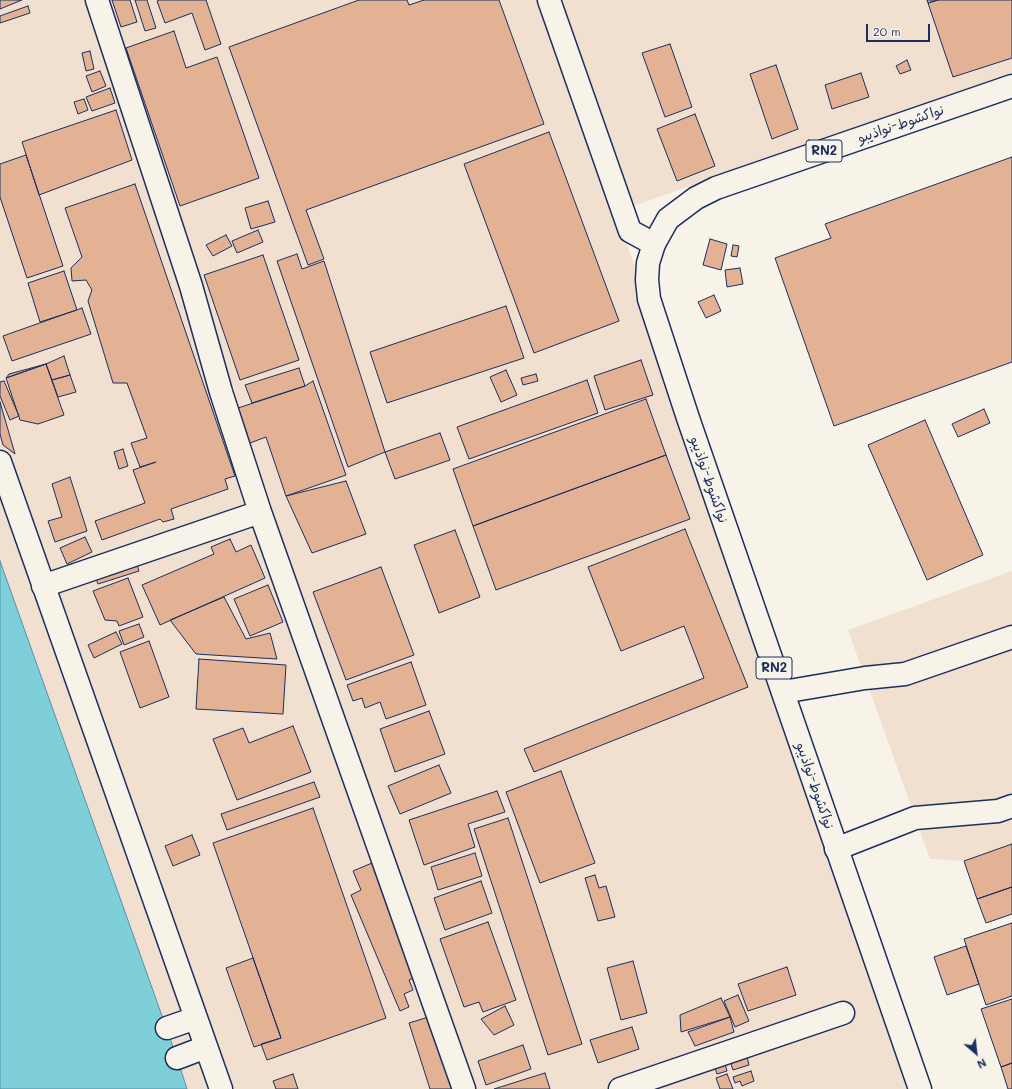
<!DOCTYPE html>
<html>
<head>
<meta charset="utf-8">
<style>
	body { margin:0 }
	#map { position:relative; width:1012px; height:1089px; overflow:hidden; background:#f7f3e8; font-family:Mali,sans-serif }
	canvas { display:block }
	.north { position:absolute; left:956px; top:1033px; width:40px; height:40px; -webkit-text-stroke:3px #f7f3e8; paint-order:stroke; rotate:152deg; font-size:11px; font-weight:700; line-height:16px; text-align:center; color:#1b2f5e }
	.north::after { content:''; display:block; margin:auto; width:14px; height:18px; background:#1b2f5e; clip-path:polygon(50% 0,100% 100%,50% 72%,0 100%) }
	.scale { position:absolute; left:866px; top:24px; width:64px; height:18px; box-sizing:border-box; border:2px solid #1b2f5e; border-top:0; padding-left:5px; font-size:12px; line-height:14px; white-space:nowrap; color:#1b2f5e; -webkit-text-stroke:3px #f7f3e8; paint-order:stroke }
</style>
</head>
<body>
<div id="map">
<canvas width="1012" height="1089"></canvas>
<div class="north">N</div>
<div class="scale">20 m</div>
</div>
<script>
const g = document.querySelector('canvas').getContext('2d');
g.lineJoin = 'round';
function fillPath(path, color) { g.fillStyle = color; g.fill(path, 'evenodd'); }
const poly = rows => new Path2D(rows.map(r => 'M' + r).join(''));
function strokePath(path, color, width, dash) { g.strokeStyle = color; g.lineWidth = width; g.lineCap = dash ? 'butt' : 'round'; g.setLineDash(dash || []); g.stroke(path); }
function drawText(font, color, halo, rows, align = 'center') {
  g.font = font + ' Mali,"Playpen Sans Arabic",sans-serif'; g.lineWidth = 3; g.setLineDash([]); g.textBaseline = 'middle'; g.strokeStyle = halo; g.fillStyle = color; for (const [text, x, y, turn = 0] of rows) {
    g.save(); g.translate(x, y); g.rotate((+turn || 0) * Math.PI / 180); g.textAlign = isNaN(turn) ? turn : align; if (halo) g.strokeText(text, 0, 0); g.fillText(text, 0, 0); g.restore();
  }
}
fillPath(poly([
	[0,0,1012,0,1012,73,616,212,915,1089,187,1089,0,561],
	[1012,571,1012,844,964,861,930,859,848,630]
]), '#f1e0cf');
const water = poly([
	[0,561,177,1058,187,1089,0,1089,0,561]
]);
fillPath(water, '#7fcfda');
strokePath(water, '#578fa8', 1);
const building = poly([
	[0,0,22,0,0,9,0,0],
	[112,0,130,0,137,22,121,27,112,0],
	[135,0,147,0,156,28,145,31,135,0],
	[159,0,206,0,221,44,205,50,192,13,165,23,157,1,159,0],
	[359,0,407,0,409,5,424,0,499,0,544,124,306,210,324,259,308,265,229,47,359,0],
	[927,0,938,0,928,3,927,0],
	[938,0,1012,0,1012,58,953,77,928,3,938,0],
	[28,6,30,13,0,23,0,16,28,6],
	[174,31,186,68,217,57,259,178,180,206,126,48,174,31],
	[670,44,692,107,665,117,642,53,670,44],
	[90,51,94,69,86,71,82,53,90,51],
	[907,60,911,70,900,74,896,66,907,60],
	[776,65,798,129,772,139,750,74,776,65],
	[100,71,106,86,92,92,86,76,100,71],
	[861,73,869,97,832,109,825,85,861,73],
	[110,88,115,103,92,111,86,97,110,88],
	[84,99,88,110,78,114,74,102,84,99],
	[116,110,132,160,39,195,22,142,116,110],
	[695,114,715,166,677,181,657,129,695,114],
	[549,132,619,321,534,353,464,164,549,132],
	[26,155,63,266,27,278,0,197,0,164,26,155],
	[1012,157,1012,362,834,426,775,258,831,238,825,224,1012,157],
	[135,184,235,476,225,479,228,489,171,509,174,519,163,522,160,519,102,540,95,521,145,503,133,470,156,462,140,467,131,443,147,438,127,383,113,383,88,301,92,290,86,280,72,281,71,268,82,257,65,208,135,184],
	[268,201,275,222,251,229,245,208,268,201],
	[258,230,263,242,237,253,232,241,258,230],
	[226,235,232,246,213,256,206,245,226,235],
	[710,239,727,244,721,270,703,265,710,239],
	[733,245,739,246,737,257,731,256,733,245],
	[297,254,302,269,324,261,385,452,348,467,277,261,297,254],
	[263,255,299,360,240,380,204,275,263,255],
	[740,268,743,284,727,287,725,270,740,268],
	[64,271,77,310,40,322,28,283,64,271],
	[714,295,721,311,706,318,698,302,714,295],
	[506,306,524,358,387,403,370,352,506,306],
	[82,308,91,334,12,361,3,336,82,308],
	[64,356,70,375,52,380,46,364,64,356],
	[641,360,653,395,605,410,594,376,641,360],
	[46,364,64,415,38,424,20,420,6,378,46,364],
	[46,364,6,378,9,374,46,364],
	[299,368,305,386,252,403,245,385,299,368],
	[506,370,517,395,501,402,490,377,506,370],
	[536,374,538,381,523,385,521,378,536,374],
	[70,375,76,392,58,397,52,380,70,375],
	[587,380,598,413,469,459,457,427,587,380],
	[4,381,19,416,10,420,0,396,0,382,4,381],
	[313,381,346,475,286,496,266,437,250,443,238,408,305,386,313,381],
	[646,399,666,455,473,526,453,469,646,399],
	[0,402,15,454,3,445,0,434,0,402],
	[984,409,990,423,958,437,952,424,984,409],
	[925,420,983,555,927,580,868,445,925,420],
	[440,433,450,460,395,479,385,452,440,433],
	[123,449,128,466,119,469,114,452,123,449],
	[666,455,690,519,496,590,473,526,666,455],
	[70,477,87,531,55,542,48,521,62,517,52,484,70,477],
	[346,481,366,534,312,553,286,496,346,481],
	[685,529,748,687,534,772,524,749,704,678,684,626,621,651,588,567,685,529],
	[455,530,480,597,439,613,414,545,455,530],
	[85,537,92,552,67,564,60,548,85,537],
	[230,539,236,552,251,545,265,578,160,625,142,585,214,554,211,547,230,539],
	[135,558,139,571,98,584,93,571,135,558],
	[381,567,414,655,346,680,313,592,381,567],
	[128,578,143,617,119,626,117,621,105,620,93,591,128,578],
	[268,585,283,622,250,636,234,599,268,585],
	[224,597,246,639,270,633,277,659,196,654,170,620,224,597],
	[139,624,144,637,124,645,119,631,139,624],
	[116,632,122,644,94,658,88,645,116,632],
	[149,641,169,697,140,708,120,652,149,641],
	[199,659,286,665,283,714,196,709,199,659],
	[411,662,426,705,386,719,380,702,365,708,362,698,353,701,347,685,411,662],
	[429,711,445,754,395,772,380,729,429,711],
	[293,726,311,772,237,800,213,739,243,728,249,743,293,726],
	[439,765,451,793,400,814,388,786,439,765],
	[561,771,595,863,540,883,506,792,561,771],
	[314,782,320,797,227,830,221,814,314,782],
	[497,791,505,812,468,824,475,847,424,865,409,820,497,791],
	[313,808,386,1018,267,1060,261,1044,281,1038,213,843,313,808],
	[508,818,582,1044,548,1055,474,829,508,818],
	[192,835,200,855,173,866,165,846,192,835],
	[1012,844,1012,887,977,899,964,861,1012,844],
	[475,853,482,876,438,890,431,867,475,853],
	[372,863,419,975,409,980,413,990,404,994,409,1007,400,1011,351,895,361,890,353,871,372,863],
	[595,875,599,888,606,886,615,917,598,921,585,878,595,875],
	[481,881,492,913,445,930,434,898,481,881],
	[1012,887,1012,914,986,923,977,899,1012,887],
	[488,922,516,1000,483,1012,479,1002,464,1007,440,939,488,922],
	[1012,923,1012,996,986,1005,964,939,1012,923],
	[966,946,979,984,947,995,934,957,966,946],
	[253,958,281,1038,254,1047,226,968,253,958],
	[633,961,647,1013,621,1020,607,968,633,961],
	[787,967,796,995,748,1011,738,984,787,967],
	[738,995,749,1021,735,1027,724,1001,738,995],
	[721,998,730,1017,681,1032,680,1015,721,998],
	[1012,999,1012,1063,1001,1067,981,1009,1012,999],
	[505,1006,514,1025,494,1035,481,1019,505,1006],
	[432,1016,454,1089,430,1089,409,1023,432,1016],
	[730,1017,734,1032,695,1046,688,1032,730,1017],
	[632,1027,639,1049,598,1063,590,1040,632,1027],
	[523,1045,531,1069,486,1085,478,1061,523,1045],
	[747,1057,749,1065,733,1070,730,1061,747,1057],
	[724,1060,727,1071,717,1074,713,1063,724,1060],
	[1012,1063,1012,1089,1008,1089,1001,1067,1012,1063],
	[751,1071,754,1081,742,1086,740,1081,735,1083,733,1077,751,1071],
	[545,1073,550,1089,494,1089,545,1073],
	[293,1074,298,1089,276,1089,273,1081,293,1074],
	[727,1074,733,1089,720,1089,716,1078,727,1074]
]);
fillPath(building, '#e3b295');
strokePath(building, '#1b2f5e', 1);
const minor = poly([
	[97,0,191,286,221,392,260,512,464,1089],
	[549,0,630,231,654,244],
	[0,462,196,1018,167,1028],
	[43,586,260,512],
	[783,692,865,678,905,674,1012,637],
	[836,849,915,818,998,811,1012,806],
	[196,1018,221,1089],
	[177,1058,206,1047],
	[620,1089,843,1013]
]);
const major = poly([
	[920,1089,688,418,649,299,647,280,648,263,654,244,668,219,696,198,716,188,1012,86]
]);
strokePath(minor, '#1b2f5e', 25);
strokePath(major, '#1b2f5e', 25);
strokePath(minor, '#f7f3e8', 22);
strokePath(major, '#f7f3e8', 22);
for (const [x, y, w] of [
	[824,151,36],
	[774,668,36]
]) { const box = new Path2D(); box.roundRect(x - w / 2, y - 11, w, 22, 3); g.fillStyle = '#f7f3e8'; g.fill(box); strokePath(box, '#1b2f5e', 1); }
drawText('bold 13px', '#1b2f5e', null, [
	["RN2",824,151],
	["RN2",774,668]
]);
drawText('14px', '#1b2f5e', '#f7f3e8', [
	["نواكشوط-نواذيبو",901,124,-19],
	["نواكشوط-نواذيبو",709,480,71],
	["نواكشوط-نواذيبو",815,786,71]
]);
</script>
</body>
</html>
